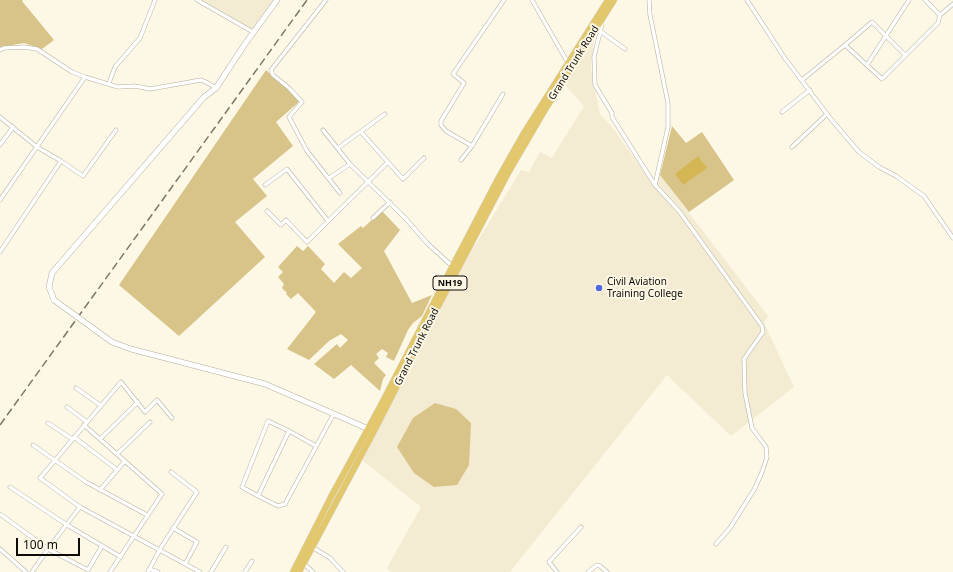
<!DOCTYPE html>
<html>
<head>
<meta charset="utf-8">
<style>
	body { margin:0 }
	#map { position:relative; width:953px; height:572px; overflow:hidden; background:#fdf7e5; font-family:"Noto Sans",sans-serif }
	canvas { display:block }
	.scale { position:absolute; left:16px; top:538px; width:64px; height:18px; box-sizing:border-box; border:2px solid #0d0b06; border-top:0; padding-left:5px; font-size:12px; line-height:14px; white-space:nowrap; color:#0d0b06; -webkit-text-stroke:3px #fdf7e5; paint-order:stroke }
</style>
</head>
<body>
<div id="map">
<canvas width="953" height="572"></canvas>
<div class="scale">100 m</div>
</div>
<script>
const g = document.querySelector('canvas').getContext('2d');
g.lineJoin = 'round';
function fillPath(path, color) { g.fillStyle = color; g.fill(path, 'evenodd'); }
const poly = rows => new Path2D(rows.map(r => 'M' + r).join(''));
function strokePath(path, color, width, dash) { g.strokeStyle = color; g.lineWidth = width; g.lineCap = dash ? 'butt' : 'round'; g.setLineDash(dash || []); g.stroke(path); }
function drawText(font, color, halo, rows, align = 'center') {
  g.font = font + ' "Noto Sans",sans-serif'; g.lineWidth = 4; g.setLineDash([]); g.textBaseline = 'middle'; g.strokeStyle = halo; g.fillStyle = color; for (const [text, x, y, turn = 0] of rows) {
    g.save(); g.translate(x, y); g.rotate((+turn || 0) * Math.PI / 180); g.textAlign = isNaN(turn) ? turn : align; if (halo) g.strokeText(text, 0, 0); g.fillText(text, 0, 0); g.restore();
  }
}
fillPath(poly([
	[199,0,274,0,252,30],
	[594,36,591,70,600,114,612,127,651,182,660,175,768,316,764,323,794,387,731,436,667,375,510,572,391,572,387,568,421,507,362,460,466,260,521,170,529,172,540,152,552,158,584,106,565,85]
]), '#f3ebd2');
fillPath(poly([
	[0,0,23,0,22,1,54,40,42,49,24,43,0,47],
	[266,70,300,101,276,122,293,146,253,179,267,196,235,222,265,257,179,336,119,285],
	[672,126,686,143,702,132,734,180,689,212,660,175],
	[382,211,400,230,384,251,412,303,432,295,422,316,413,323,408,330,394,361,386,357,388,353,382,349,376,354,379,358,374,363,386,375,383,379,380,391,351,365,334,379,314,364,337,344,340,348,348,340,341,334,329,341,309,360,287,349,316,312,298,293,291,299,286,294,287,293,282,288,284,284,278,277,283,272,278,267,297,246,303,251,308,246,325,264,321,269,334,283,344,272,351,278,362,268,338,244,361,226,363,228],
	[435,403,456,409,471,423,469,465,457,485,434,487,414,473,397,447,413,418]
]), '#d8c488');
fillPath(poly([
	[698,156,707,168,683,185,675,174]
]), '#d5b654');
const minor = poly([
	[197,0,253,32],
	[326,0,271,70,273,75,289,88,302,102,289,117,307,151,340,193],
	[532,0,568,63],
	[649,0,650,15,668,103,668,127,655,185],
	[747,0,784,57,830,118,859,152,879,167,896,176,924,196,953,238],
	[925,0,940,15],
	[602,24,594,57,595,85,612,113,612,117,655,185,679,211,762,326,763,332,744,359,745,393,752,428,766,447,767,457,762,472,755,488,730,528,716,544],
	[600,31,625,49],
	[845,45,872,22,905,55],
	[0,50,4,48,24,47,37,49,72,72,85,77,118,87,135,86,150,89,201,80,206,82,216,88],
	[867,65,909,0],
	[802,80,845,45,882,79,938,23,940,15,953,4],
	[109,83,115,67,140,38,155,0],
	[782,112,810,90],
	[0,117,37,147,61,161,0,252],
	[323,130,350,164,406,219,427,243,452,266],
	[361,132,403,179,424,158],
	[0,145,13,127],
	[472,146,446,131,441,125,441,121,464,83,453,74,504,0],
	[792,147,827,114],
	[338,148,385,114],
	[461,160,472,146,503,94],
	[61,161,83,176,116,130],
	[329,178,350,164],
	[265,185,287,169,328,221],
	[0,200,85,77],
	[267,211,281,225,286,220,307,242,388,162],
	[373,218,390,202],
	[76,388,100,405],
	[67,407,87,422],
	[48,423,72,439],
	[84,425,162,494,110,572],
	[74,437,116,469],
	[100,439,138,402],
	[33,445,86,482,147,515],
	[316,446,289,431,258,496,278,506,285,504,332,417,334,414],
	[117,454,150,422],
	[10,487,67,525,121,557],
	[100,490,124,462],
	[258,496,242,487,268,421,289,431],
	[80,507,40,478,121,382,145,412,157,400,172,418],
	[0,514,48,549,88,570,102,546],
	[173,528,197,542,185,564],
	[312,547,330,558,343,572],
	[0,549,26,572],
	[304,564,313,572],
	[149,569,158,572],
	[32,572,48,549,80,507,200,572],
	[148,572,160,549,197,492,171,472],
	[211,572,226,547],
	[245,572,252,561],
	[557,572,549,562,581,527],
	[588,572,597,565,600,566,607,572]
]);
const secondary = poly([
	[54,300,49,287,52,273,204,97,216,88,245,44,277,0],
	[94,329,112,342,131,349,265,384,371,430]
]);
const trunk = poly([
	[293,572,331,497,380,407,449,273,498,179,524,133,608,0],
	[299,572,374,431,420,341,508,173,543,113,614,0]
]);
strokePath(minor, '#b3ae9e', 4.5);
strokePath(secondary, '#b3ae9e', 6);
strokePath(trunk, '#dddddc', 7);
strokePath(minor, '#fff', 3.5);
strokePath(secondary, '#fff', 5);
strokePath(trunk, '#e2c76c', 6);
strokePath(poly([
	[0,425,307,0]
]), '#7b776c', 1.5, [8, 4]);
const secondaryBridge = poly([
	[54,300,94,329]
]);
strokePath(secondaryBridge, '#b3ae9e', 6, []);
strokePath(secondaryBridge, '#fff', 5);
for (const [x, y, r, color] of [
	[599,288,4,"#5368de"]
]) { const dot = new Path2D(); dot.arc(x, y, r, 0, 2 * Math.PI); g.fillStyle = color; g.fill(dot); strokePath(dot, '#fdf7e5', 1.5); }
for (const [x, y, w] of [
	[450,283,34]
]) { const box = new Path2D(); box.roundRect(x - w / 2, y - 7, w, 14, 3); g.fillStyle = '#fdf7e5'; g.fill(box); strokePath(box, '#0d0b06', 1); }
drawText('bold 9px', '#0d0b06', null, [
	["NH19",450,283]
]);
drawText('10px', '#0d0b06', '#fdf7e5', [
	["Grand Trunk Road",574,63,-58],
	["Grand Trunk Road",417,347,-63]
]);
drawText('10px', '#0d0b06', '#fdf7e5', [
	["Civil Aviation",607,282],
	["Training College",607,294]
], 'left');
</script>
</body>
</html>
